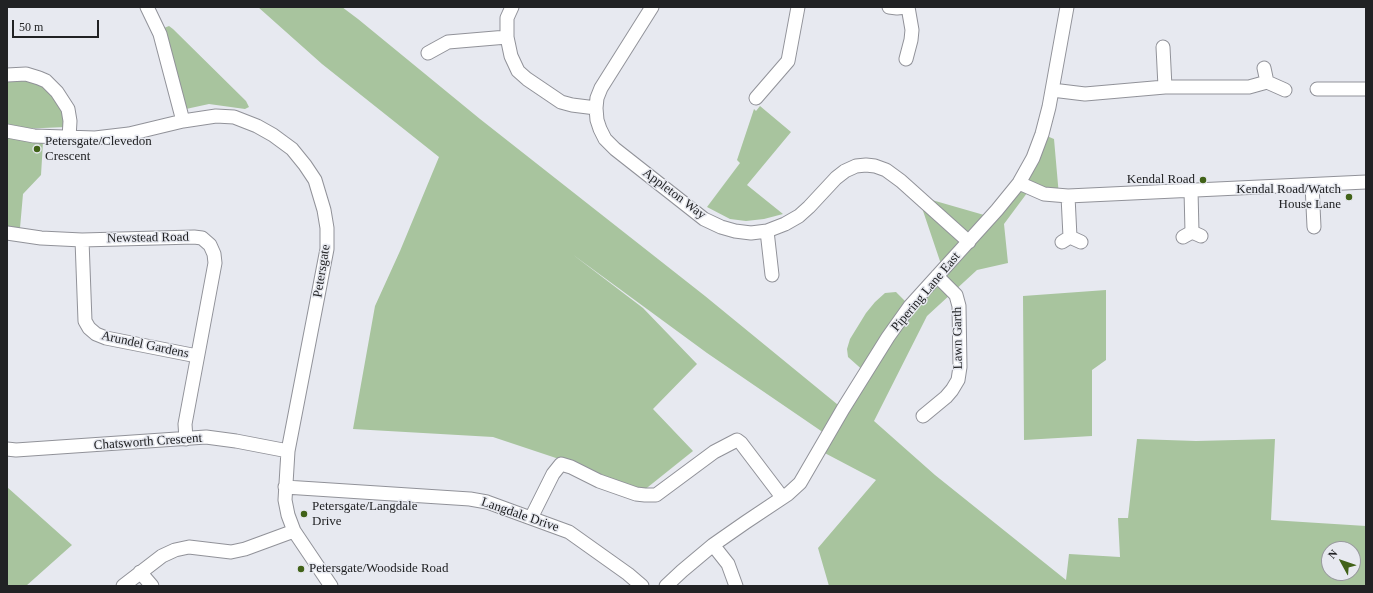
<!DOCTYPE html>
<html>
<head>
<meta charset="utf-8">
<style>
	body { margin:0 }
	#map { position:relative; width:1373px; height:593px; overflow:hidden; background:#e7e9f0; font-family:"Times New Roman",serif }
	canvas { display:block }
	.frame { position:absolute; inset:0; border:8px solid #212224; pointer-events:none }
	.north { position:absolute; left:1321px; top:541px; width:40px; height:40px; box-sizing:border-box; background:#e7e9f0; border:1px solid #98999e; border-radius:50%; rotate:310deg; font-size:11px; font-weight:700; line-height:16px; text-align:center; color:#212224 }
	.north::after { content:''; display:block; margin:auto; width:14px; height:18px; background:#416218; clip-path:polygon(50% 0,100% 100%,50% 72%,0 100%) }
	.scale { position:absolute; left:12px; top:20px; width:87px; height:18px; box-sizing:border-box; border:2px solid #212224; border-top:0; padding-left:5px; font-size:12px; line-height:14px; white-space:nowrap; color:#212224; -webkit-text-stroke:3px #e7e9f0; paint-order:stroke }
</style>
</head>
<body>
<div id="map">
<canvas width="1373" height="593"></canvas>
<div class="frame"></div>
<div class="north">N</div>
<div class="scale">50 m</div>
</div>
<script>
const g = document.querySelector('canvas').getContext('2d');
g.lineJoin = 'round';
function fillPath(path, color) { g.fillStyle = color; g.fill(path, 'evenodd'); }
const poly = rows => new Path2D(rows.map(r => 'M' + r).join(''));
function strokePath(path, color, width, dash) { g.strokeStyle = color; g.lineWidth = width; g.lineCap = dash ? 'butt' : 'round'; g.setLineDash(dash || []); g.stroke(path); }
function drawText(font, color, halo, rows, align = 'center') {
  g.font = font + ' "Times New Roman",serif'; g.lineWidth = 3; g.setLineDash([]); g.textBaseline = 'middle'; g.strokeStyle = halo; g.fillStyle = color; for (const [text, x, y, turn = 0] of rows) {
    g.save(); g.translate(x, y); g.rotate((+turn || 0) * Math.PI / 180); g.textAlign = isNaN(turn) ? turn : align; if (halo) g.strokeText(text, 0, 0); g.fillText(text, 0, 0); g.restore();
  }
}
fillPath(poly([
	[258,7,342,7,358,19,480,119,705,296,843,409,866,373,848,357,847,349,850,339,866,313,875,302,885,293,896,292,910,306,943,270,918,196,991,217,1042,134,1054,139,1059,196,1030,189,1004,224,1008,263,977,270,927,316,874,421,935,475,1066,580,1069,554,1120,557,1118,518,1128,518,1137,439,1196,441,1275,439,1271,520,1366,526,1366,586,829,586,818,548,876,480,819,450,827,435,707,353,572,254,643,308,697,364,653,409,693,451,643,491,592,474,559,459,493,437,353,429,375,306,400,251,439,157,322,64],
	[1329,549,1353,549,1353,573,1329,573],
	[169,26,173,29,246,101,249,107,245,109,209,104,186,109,164,28],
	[17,77,44,83,63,107,65,127,21,129,7,125,7,78],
	[760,106,791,132,747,185,783,214,764,219,746,221,730,219,707,207,740,163,737,160,754,109,756,111],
	[7,136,43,142,41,175,23,194,20,228,7,226],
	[1106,290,1106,360,1092,370,1092,436,1024,440,1023,296],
	[7,487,72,545,26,586,7,586]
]), '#a8c49e');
const minor = poly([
	[147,7,160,34,183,121],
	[512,7,507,18,507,37,511,56,518,71,527,79,561,102,572,105,596,108],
	[652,7,601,88,597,98,596,108,597,120,600,129,605,139,615,149,704,219,721,227,735,231,751,233,767,231,785,224,799,216,809,207,836,178,845,171,856,166,866,165,875,166,886,170,901,181,969,242],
	[889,7,897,8,906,7],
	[1163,47,1165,87],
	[428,53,448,42,507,37],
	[906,59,911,40,912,30,908,7],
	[1264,68,1267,82,1285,90],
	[7,75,26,74,39,78,46,81,57,92,68,109,70,121,69,138],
	[1317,89,1366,89],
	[1052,90,1085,94,1165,87,1249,87,1267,82],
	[756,98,788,61,798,7],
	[7,131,34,136,95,138,129,134,183,121,216,116,234,117,257,126,273,135,292,149,305,165,315,180,324,210,327,228,327,249,288,451,285,500,288,515,294,531,331,586],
	[1019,183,1044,194,1068,196,1366,182],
	[1312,185,1314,227],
	[1191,190,1192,232],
	[1068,196,1070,237],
	[767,231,772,275],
	[7,233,41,238,82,240,194,237,202,238,210,245,214,254,215,263,185,424,186,439],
	[1183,237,1192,232,1201,236],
	[82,240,85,321,89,328,96,334,106,338,197,356],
	[1062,242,1070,237,1081,242],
	[923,416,946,397,952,390,958,380,960,367,959,306,956,295,937,276],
	[7,449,16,450,206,437,236,441,288,451],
	[285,487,470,499,487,502,569,532,628,574,642,586],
	[531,518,553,474,561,464,571,467,599,481,636,494,645,495,656,495,714,452,737,440,741,443,782,497],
	[713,545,728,564,736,586],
	[140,572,152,586],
	[123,586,162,556,175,550,189,547,231,552,245,549,294,531],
	[666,586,682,571,713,545,746,522,788,494,800,483,843,409,888,337,910,306,997,210,1019,183,1033,158,1042,134,1049,107,1067,7]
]);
strokePath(minor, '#919299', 15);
strokePath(minor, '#fff', 13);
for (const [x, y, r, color] of [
	[37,149,4,"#416218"],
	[1203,180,4,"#416218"],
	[1349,197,4,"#416218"],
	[304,514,4,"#416218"],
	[301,569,4,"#416218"]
]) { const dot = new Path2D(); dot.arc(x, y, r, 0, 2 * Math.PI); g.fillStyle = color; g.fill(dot); strokePath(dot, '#e7e9f0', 1.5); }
drawText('13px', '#212224', '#e7e9f0', [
	["Petersgate/Clevedon",45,142],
	["Crescent",45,157],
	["Kendal Road",1195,180,"right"],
	["Kendal Road/Watch",1341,190,"right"],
	["House Lane",1341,205,"right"],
	["Petersgate/Langdale",312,507],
	["Drive",312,522],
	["Petersgate/Woodside Road",309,569]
], 'left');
drawText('13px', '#212224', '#e7e9f0', [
	["Appleton Way",674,194,37],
	["Newstead Road",148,238,-1],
	["Petersgate",322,271,-81],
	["Pipering Lane East",926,292,-50],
	["Lawn Garth",958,338,-91],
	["Arundel Gardens",145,345,12],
	["Chatsworth Crescent",148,442,-4],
	["Langdale Drive",520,515,19]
]);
</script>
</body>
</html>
